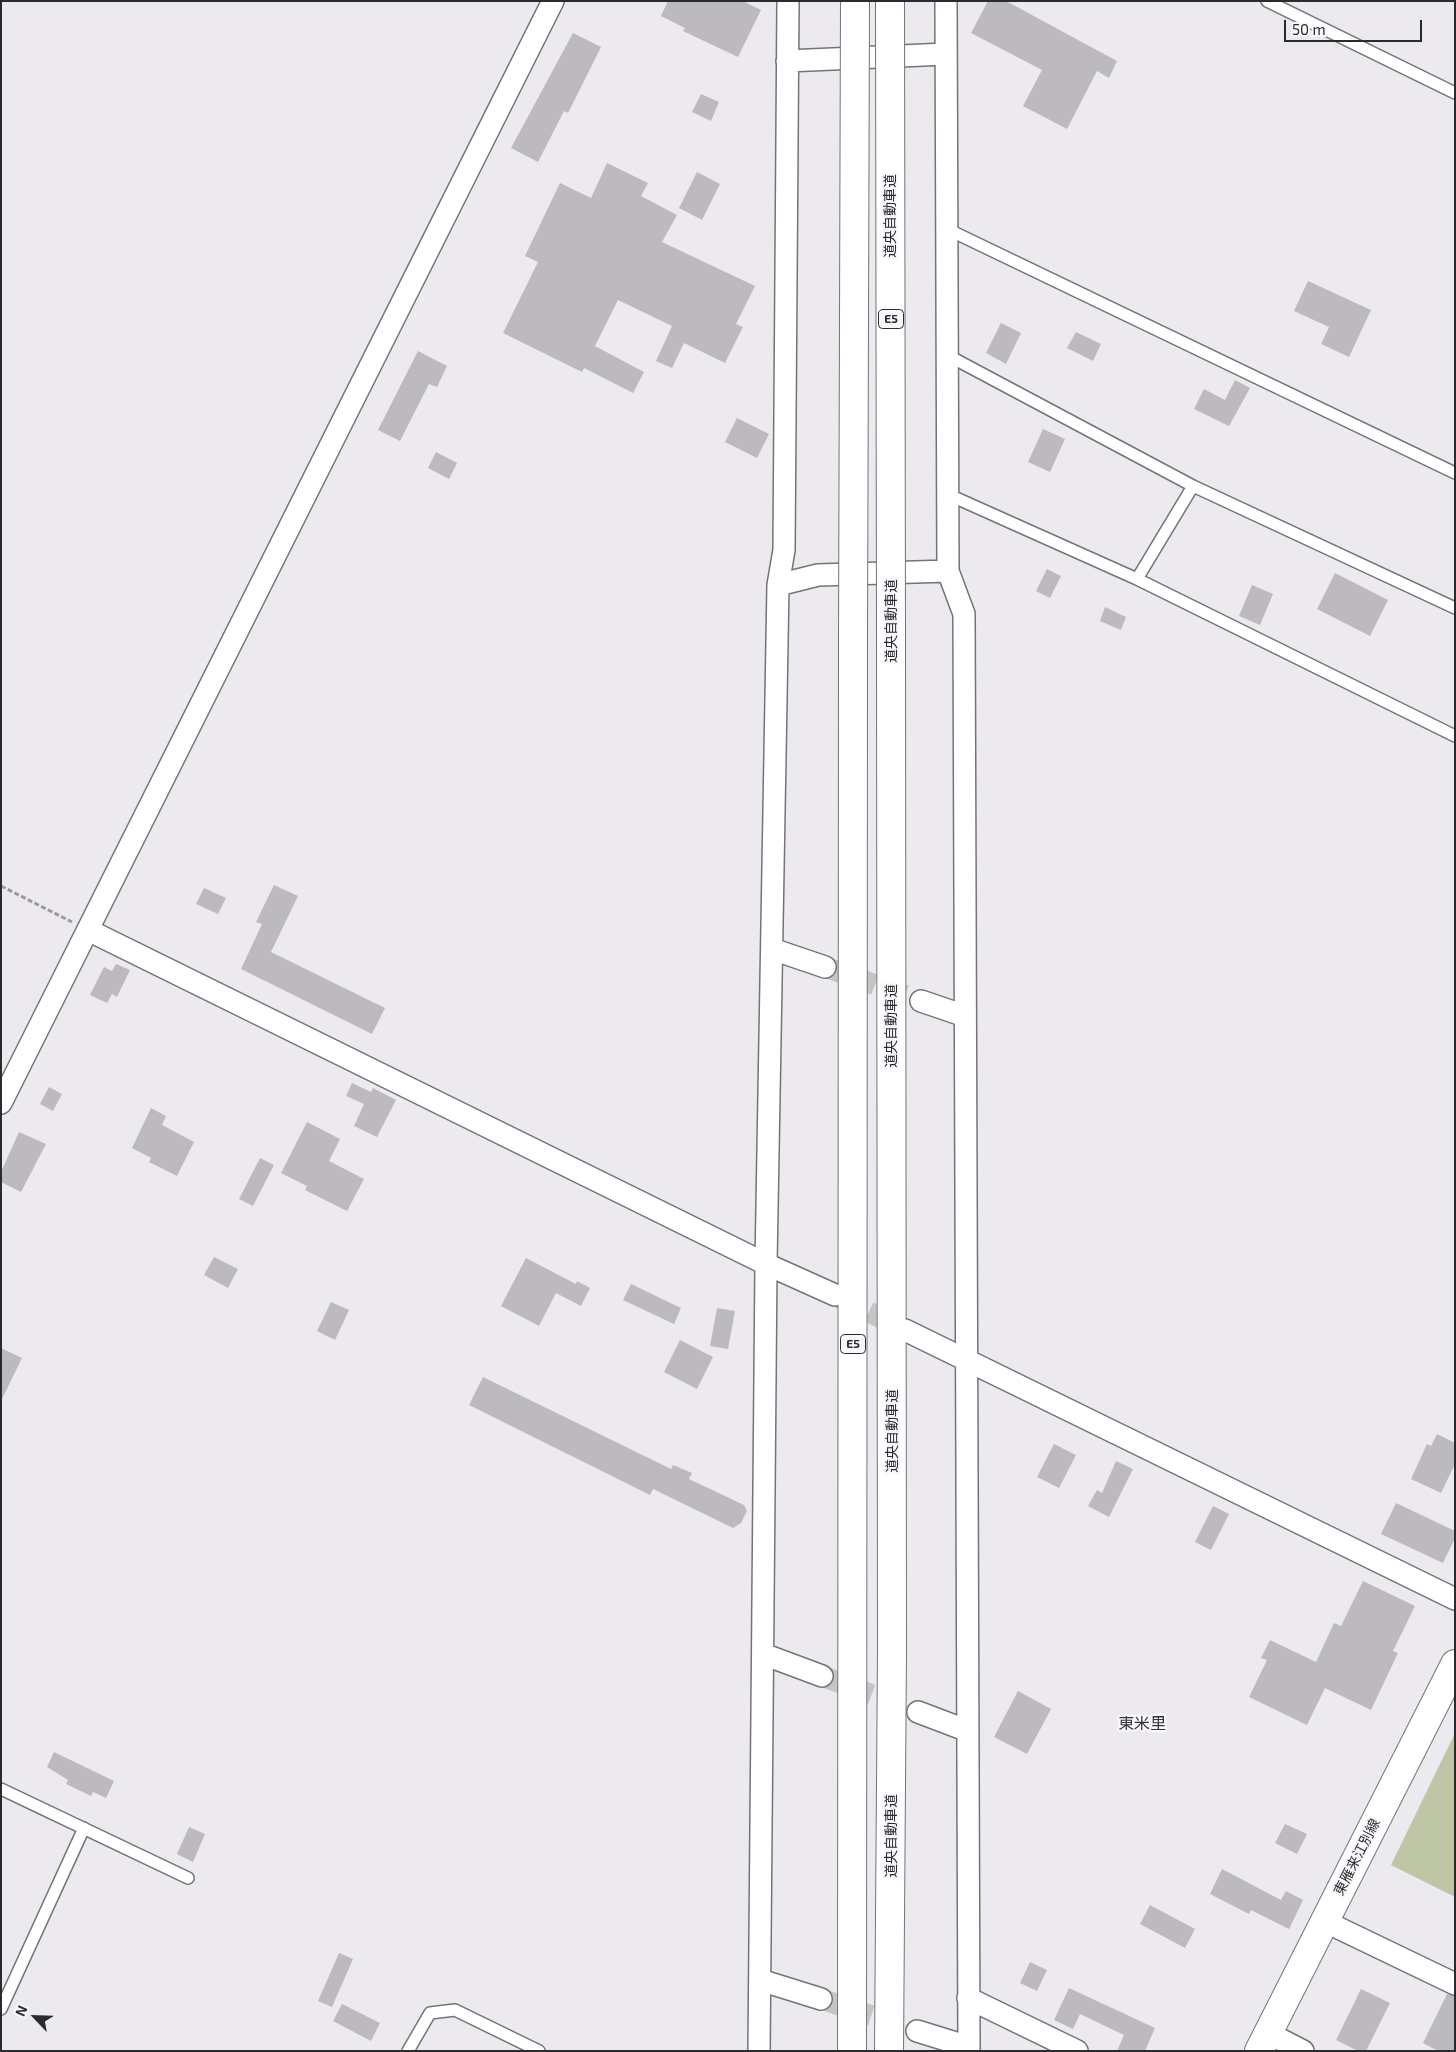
<!DOCTYPE html>
<html>
<head>
<meta charset="utf-8">
<style>
	body { margin:0 }
	#map { position:relative; width:1456px; height:2052px; overflow:hidden; background:#eceaee; font-family:"Exo 2",sans-serif }
	canvas { display:block }
	.frame { position:absolute; inset:0; border:2px solid #2b2a2c; pointer-events:none }
	.north { position:absolute; left:10px; top:1992px; width:50px; height:50px; -webkit-text-stroke:4px #f9f7fb; paint-order:stroke; rotate:294deg; font-size:14px; font-weight:700; line-height:20px; text-align:center; color:#2b2a2c }
	.north::after { content:''; display:block; margin:auto; width:18px; height:22px; background:#2b2a2c; clip-path:polygon(50% 0,100% 100%,50% 72%,0 100%) }
	.scale { position:absolute; left:1284px; top:20px; width:138px; height:22px; box-sizing:border-box; border:2px solid #2b2a2c; border-top:0; padding-left:6px; font-size:15px; line-height:18px; white-space:nowrap; color:#2b2a2c; -webkit-text-stroke:4px #f9f7fb; paint-order:stroke }
</style>
</head>
<body>
<div id="map">
<canvas width="1456" height="2052"></canvas>
<div class="frame"></div>
<div class="north">N</div>
<div class="scale">50 m</div>
</div>
<script>
const g = document.querySelector('canvas').getContext('2d');
g.lineJoin = 'round';
function fillPath(path, color) { g.fillStyle = color; g.fill(path, 'evenodd'); }
const poly = rows => new Path2D(rows.map(r => 'M' + r).join(''));
function strokePath(path, color, width, dash) { g.strokeStyle = color; g.lineWidth = width; g.lineCap = dash ? 'butt' : 'round'; g.setLineDash(dash || []); g.stroke(path); }
function drawText(font, color, halo, rows, align = 'center') {
  g.font = font + ' "Exo 2","Noto Sans JP",sans-serif'; g.lineWidth = 4.5; g.setLineDash([]); g.textBaseline = 'middle'; g.strokeStyle = halo; g.fillStyle = color; for (const [text, x, y, turn = 0] of rows) {
    g.save(); g.translate(x, y); g.rotate((+turn || 0) * Math.PI / 180); g.textAlign = isNaN(turn) ? turn : align; if (halo) g.strokeText(text, 0, 0); g.fillText(text, 0, 0); g.restore();
  }
}
fillPath(poly([
	[1455,1733,1455,1897,1391,1865]
]), '#bec6a5');
fillPath(poly([
	[668,1,743,1,761,10,738,57,683,31,685,28,661,16],
	[988,1,1006,1,1117,61,1109,78,1097,71,1067,129,1023,106,1042,70,971,33],
	[573,33,601,47,568,113,564,111,538,162,511,148],
	[701,94,719,102,711,121,692,112],
	[607,163,648,183,641,196,677,215,662,242,755,286,736,324,743,327,725,363,684,343,672,368,656,361,672,326,618,300,595,346,644,372,633,393,584,368,582,372,503,333,538,262,525,256,560,183,591,198],
	[697,172,720,184,702,220,679,208],
	[1308,281,1371,310,1349,357,1321,344,1329,327,1294,311],
	[1001,323,1021,333,1006,364,986,353],
	[1076,332,1101,344,1093,361,1067,348],
	[418,351,447,366,437,387,429,384,400,441,378,430],
	[1235,380,1250,388,1229,426,1194,409,1204,389,1225,400],
	[737,418,769,434,757,458,725,442],
	[1043,429,1065,439,1050,472,1028,462],
	[436,452,457,463,449,479,428,468],
	[1047,569,1061,576,1050,598,1036,591],
	[1335,573,1388,600,1370,636,1317,609],
	[1252,585,1273,594,1260,625,1239,616],
	[1105,607,1126,617,1121,630,1100,621],
	[274,885,298,896,271,952,385,1008,372,1034,241,969,262,924,256,922],
	[204,888,226,898,218,914,196,904],
	[116,964,130,970,117,997,112,994,107,1003,90,995,104,967,112,971],
	[352,1083,371,1092,373,1088,396,1100,377,1137,354,1126,364,1104,346,1096],
	[49,1087,62,1094,53,1111,40,1104],
	[151,1108,166,1116,162,1125,194,1142,177,1176,149,1162,151,1158,132,1148],
	[307,1122,340,1139,329,1161,364,1179,347,1211,305,1190,307,1186,281,1173],
	[19,1132,46,1144,21,1192,1,1182,1,1172],
	[260,1158,274,1165,253,1206,239,1199],
	[214,1257,238,1269,228,1288,204,1275],
	[526,1258,576,1284,577,1281,590,1288,581,1306,556,1293,539,1326,501,1306],
	[631,1284,681,1308,674,1324,623,1300],
	[331,1302,349,1310,335,1340,317,1331],
	[717,1308,735,1311,728,1349,710,1346],
	[680,1340,713,1357,697,1389,664,1372],
	[1,1348,22,1358,1,1401],
	[483,1377,671,1469,673,1465,692,1473,689,1479,744,1505,747,1511,741,1523,733,1528,653,1489,650,1495,469,1405],
	[1437,1434,1455,1443,1455,1464,1441,1493,1411,1479,1427,1444,1431,1446],
	[1054,1444,1076,1455,1059,1488,1037,1477],
	[1116,1461,1133,1469,1109,1517,1088,1506,1097,1490,1102,1493],
	[1396,1503,1455,1531,1455,1538,1443,1563,1381,1534],
	[1213,1506,1229,1514,1211,1550,1195,1542],
	[1363,1581,1415,1606,1393,1651,1398,1653,1371,1710,1325,1688,1307,1725,1249,1697,1267,1660,1261,1658,1270,1640,1316,1662,1334,1623,1341,1626],
	[1018,1691,1051,1709,1027,1754,994,1737],
	[54,1752,114,1781,106,1798,93,1792,91,1796,66,1784,68,1780,47,1767],
	[1285,1824,1307,1834,1297,1854,1275,1843],
	[189,1827,205,1834,193,1862,177,1854],
	[1222,1869,1281,1900,1286,1891,1303,1900,1289,1929,1251,1910,1249,1914,1210,1894],
	[1150,1905,1195,1929,1185,1948,1140,1924],
	[339,1953,353,1959,332,2007,318,2001],
	[1030,1962,1047,1970,1037,1991,1020,1983],
	[1069,1988,1155,2028,1145,2051,1117,2051,1124,2035,1080,2014,1073,2029,1054,2020],
	[1361,1989,1390,2003,1366,2051,1358,2051,1336,2040],
	[1447,1994,1455,1996,1455,2051,1438,2051,1423,2043],
	[342,2004,380,2023,371,2041,333,2021]
]), '#bcbabe');
strokePath(poly([
	[825,967,921,1001],
	[840,1298,902,1328],
	[822,1676,918,1712],
	[821,1999,917,2031]
]), '#c5c4c7', 21, [21, 11]);
const lane = poly([
	[1267,1,1455,93],
	[947,229,1455,473],
	[947,355,1193,486,1455,608],
	[947,494,1137,579,1193,486],
	[1137,579,1455,736],
	[1,1789,188,1878],
	[1,2009,84,1828],
	[408,2051,430,2013,455,2010,539,2051]
]);
const street = poly([
	[946,1,948,571,964,614,969,2051],
	[787,61,946,54],
	[778,585,818,575,948,571],
	[88,930,766,1264,835,1295],
	[772,949,825,967],
	[921,1001,965,1016],
	[1,1103,553,1],
	[905,1330,1455,1599],
	[763,1654,822,1676],
	[918,1712,968,1731],
	[1324,1921,1455,1984],
	[760,1980,821,1999],
	[968,1998,1077,2051],
	[917,2031,969,2047],
	[1268,2033,1303,2051],
	[759,2051,766,1264,778,585,784,550,788,1]
]);
const secondary = poly([
	[1259,2051,1455,1664]
]);
const highway = poly([
	[852,2051,853,637],
	[889,2051,892,1651,891,637]
]);
strokePath(lane, '#757377', 14);
strokePath(street, '#757377', 24);
strokePath(secondary, '#757377', 30);
strokePath(highway, '#757377', 30);
strokePath(poly([
	[1,886,72,922]
]), '#9c9a9d', 3, [5, 2.5]);
strokePath(lane, '#fff', 11);
strokePath(street, '#fff', 21);
strokePath(secondary, '#fff', 28);
strokePath(highway, '#fff', 28);
const highwayBridge = poly([
	[890,1,891,637],
	[853,637,855,1]
]);
strokePath(highwayBridge, '#757377', 30, []);
strokePath(highwayBridge, '#fff', 28);
for (const [x, y, w] of [
	[891,319,25],
	[853,1344,25]
]) { const box = new Path2D(); box.roundRect(x - w / 2, y - 9.5, w, 19, 4); g.fillStyle = '#f9f7fb'; g.fill(box); strokePath(box, '#2b2a2c', 1); }
drawText('bold 12px', '#2b2a2c', null, [
	["E5",891,319],
	["E5",853,1344]
]);
drawText('14px', '#2b2a2c', '#f9f7fb', [
	["道央自動車道",890,216,-90],
	["道央自動車道",891,621,-90],
	["道央自動車道",891,1026,-90],
	["道央自動車道",892,1431,-90],
	["道央自動車道",891,1836,-90],
	["東雁来江別線",1357,1857,-63]
]);
drawText('16px', '#353437', '#f9f7fb', [
	["東米里",1142,1724]
]);
</script>
</body>
</html>
